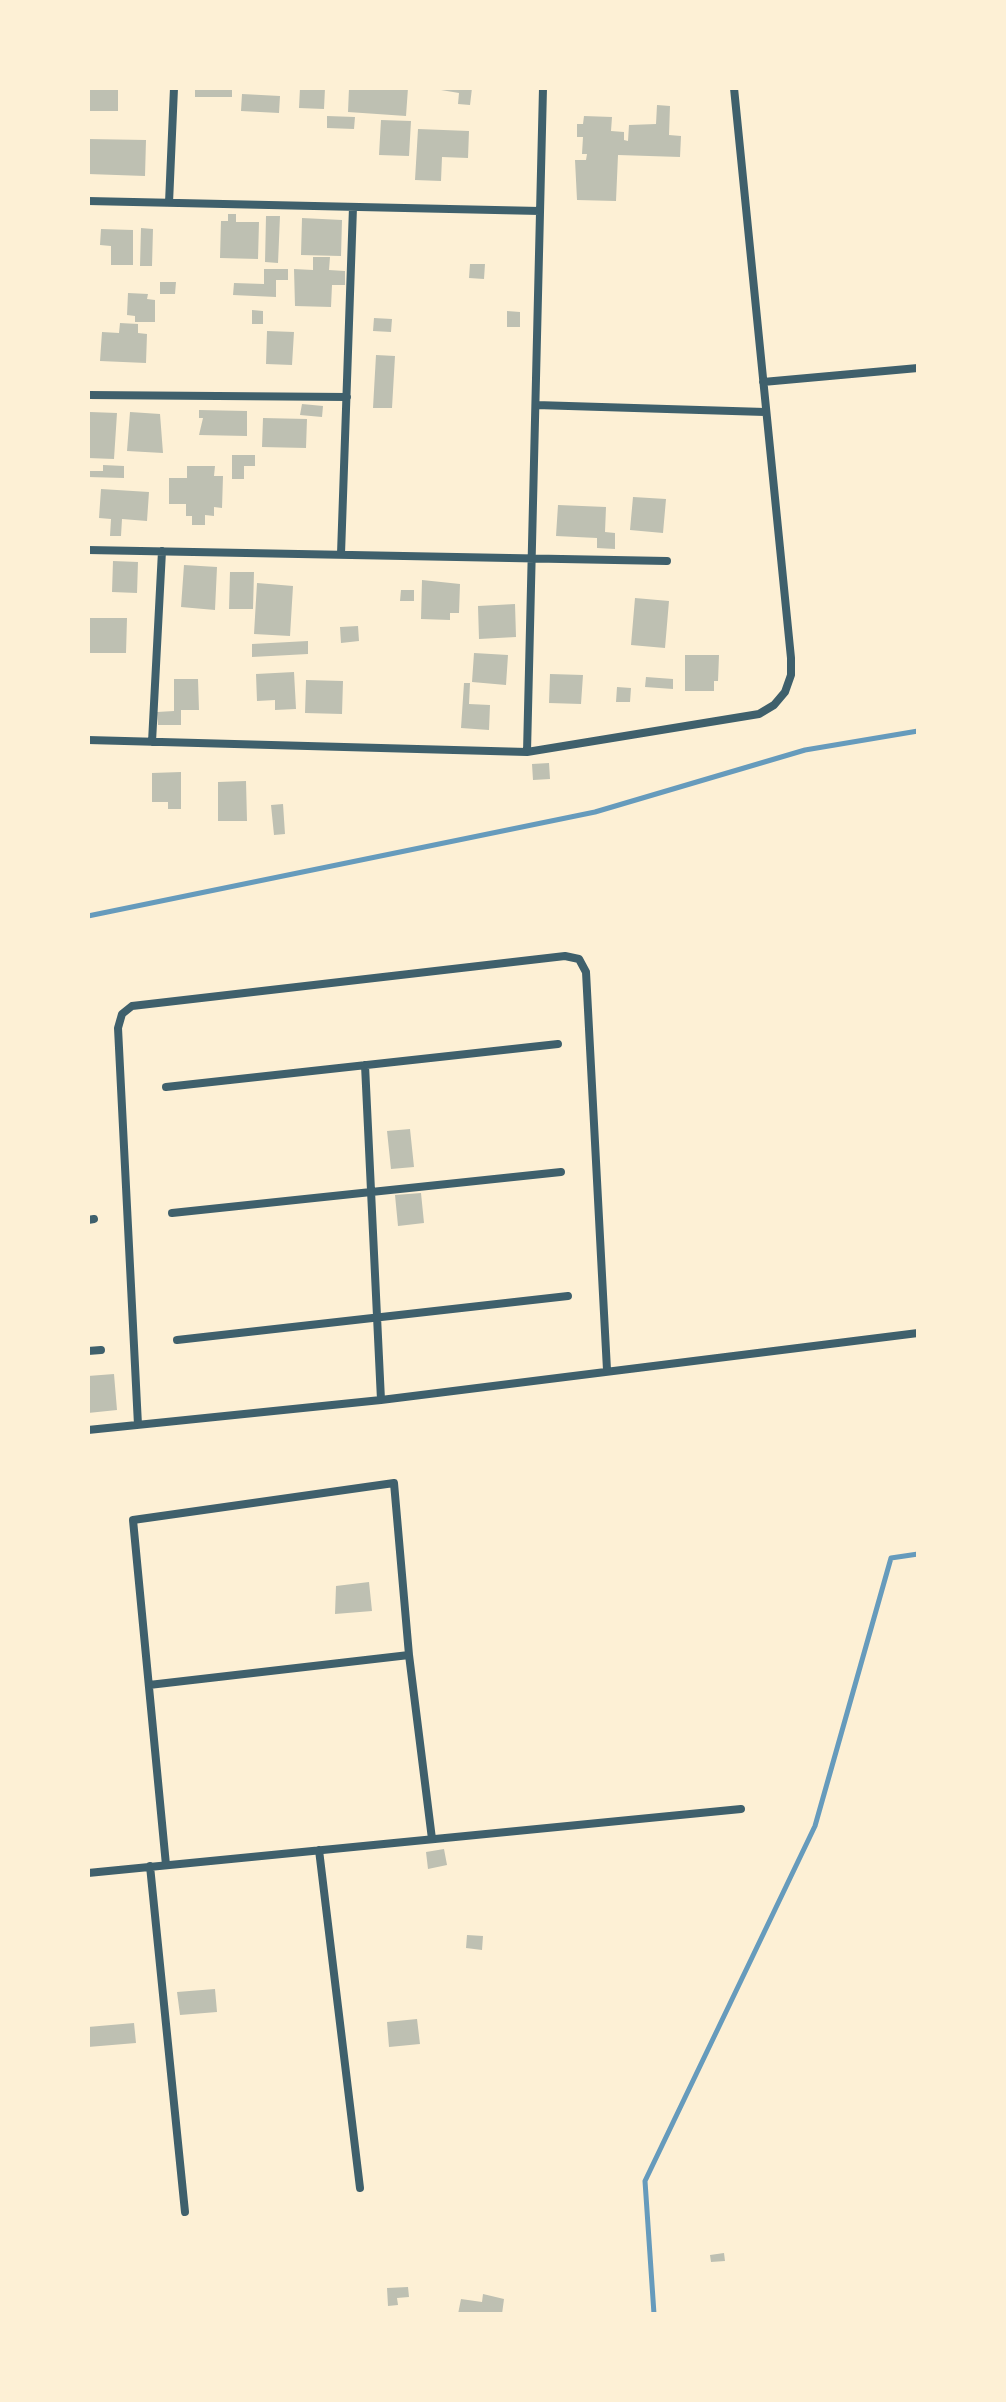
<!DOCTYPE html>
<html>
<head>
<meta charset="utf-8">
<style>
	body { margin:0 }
	#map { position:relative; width:1006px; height:2402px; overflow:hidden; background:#fdf0d5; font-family:Signika,sans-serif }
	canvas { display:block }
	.frame { position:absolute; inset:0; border:90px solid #fdf0d5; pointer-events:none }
</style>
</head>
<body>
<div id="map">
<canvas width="1006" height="2402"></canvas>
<div class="frame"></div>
</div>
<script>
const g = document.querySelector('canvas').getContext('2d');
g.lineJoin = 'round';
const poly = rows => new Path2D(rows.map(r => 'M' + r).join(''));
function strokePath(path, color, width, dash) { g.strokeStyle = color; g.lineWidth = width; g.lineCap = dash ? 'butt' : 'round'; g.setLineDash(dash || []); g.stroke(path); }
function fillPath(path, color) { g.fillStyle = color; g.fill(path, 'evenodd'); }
strokePath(poly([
	[88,916,595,812,805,750,918,731],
	[654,2314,645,2181,815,1826,891,1558,918,1554]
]), '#669bbc', 5);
fillPath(poly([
	[88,88,118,88,118,111,88,111],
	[195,88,232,88,232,97,195,97],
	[300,88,325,88,324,109,299,108],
	[349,88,408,88,406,116,348,112],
	[429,88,472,88,470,105,458,104,459,93],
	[242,94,280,96,279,113,241,111],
	[657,105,670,106,669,135,681,136,680,157,618,155,616,201,577,200,575,160,586,160,587,154,582,154,583,137,577,137,577,124,583,124,584,116,612,117,611,131,624,132,624,140,628,141,629,125,656,124],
	[327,116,355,117,354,129,327,128],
	[381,120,411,121,409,156,379,155],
	[418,129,469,131,468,158,442,157,441,181,415,180],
	[88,139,146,140,145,176,88,174],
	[228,214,236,214,236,222,259,222,258,259,220,258,221,221,228,221],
	[266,216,280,216,278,263,265,262],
	[302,218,342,220,341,256,301,255],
	[141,228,153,229,152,266,140,266],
	[101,229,133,230,133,265,111,265,111,246,100,245],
	[313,257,330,257,329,270,345,271,345,285,332,285,331,307,295,306,294,269,313,270],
	[470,264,485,264,484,279,469,278],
	[264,269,288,269,288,280,276,280,276,297,233,295,234,283,264,284],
	[160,282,176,282,175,294,160,294],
	[128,293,148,294,147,299,155,300,155,322,135,322,135,316,127,315],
	[252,310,263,311,263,324,252,324],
	[507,311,520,312,520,327,507,327],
	[374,318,392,319,391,332,373,331],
	[120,323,138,324,138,333,147,334,146,363,100,361,102,332,119,333],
	[267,331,294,332,292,365,266,364],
	[376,355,395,356,392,408,373,408],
	[302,404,323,406,322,417,300,415],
	[199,410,247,411,247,436,199,435,203,418,199,418],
	[90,412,117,413,114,459,88,458],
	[130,412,160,414,163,453,127,451],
	[263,418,307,419,306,448,262,447],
	[232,455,255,455,255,466,244,466,244,479,232,479],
	[103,465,124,466,124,478,88,477,88,471,103,471],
	[187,466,215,466,214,476,223,476,222,508,214,507,214,516,205,515,205,525,192,525,192,516,186,516,186,504,169,504,169,478,187,478],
	[101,489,149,492,147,521,122,519,121,536,110,536,111,519,99,518],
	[633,497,666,499,663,533,630,530],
	[558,505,606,507,605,532,615,533,615,549,597,548,597,538,556,536],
	[113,561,138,562,137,593,112,592],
	[184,565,217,567,215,610,181,607],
	[230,572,254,572,253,609,229,609],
	[422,580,460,584,459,613,450,613,450,620,421,619],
	[257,583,293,586,290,636,254,634],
	[401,590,414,590,414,601,400,601],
	[635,598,669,601,665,648,631,645],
	[515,604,516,637,479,639,478,606],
	[88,618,127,618,126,653,88,653],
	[358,626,359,641,341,643,340,627],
	[308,641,308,654,252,657,252,644],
	[474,653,508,655,506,685,472,682],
	[685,655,719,655,718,681,714,681,714,691,685,691],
	[294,672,296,709,275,710,275,700,257,701,256,674],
	[550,674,583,675,581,704,549,703],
	[646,677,673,679,673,689,645,687],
	[174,679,198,679,199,710,181,710,181,725,158,725,157,712,174,711],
	[306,680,343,681,342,714,305,713],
	[464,683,470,683,469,704,490,705,489,730,461,728],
	[617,687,631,688,630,702,616,702],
	[549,763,550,779,533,780,532,764],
	[181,772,181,809,168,809,168,802,152,802,152,773],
	[246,781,247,821,218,821,218,782],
	[283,804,285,834,274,835,271,805],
	[410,1129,414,1167,391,1169,387,1131],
	[421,1193,424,1223,398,1226,395,1195],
	[114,1374,117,1410,88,1413,88,1376],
	[369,1582,372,1611,335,1614,336,1586],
	[444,1849,447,1865,428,1869,426,1852],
	[467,1935,483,1936,482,1950,466,1948],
	[215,1989,217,2012,180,2015,177,1992],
	[417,2019,420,2044,389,2047,387,2022],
	[134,2023,136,2043,88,2047,88,2027],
	[724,2253,725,2261,711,2262,710,2255],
	[408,2287,409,2297,397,2298,398,2305,388,2306,387,2288],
	[483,2294,504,2299,502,2314,458,2314,461,2299,482,2302]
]), '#bec0b2');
strokePath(poly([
	[88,201,540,211],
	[169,203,174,88],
	[763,382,918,368],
	[88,395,347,397],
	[536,405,765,412],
	[88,550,667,561],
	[341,554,353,207],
	[88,740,527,752,759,714,774,705,785,692,791,675,791,658,734,88],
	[152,742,162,551],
	[527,752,543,88],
	[365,1065,381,1400],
	[166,1087,558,1044],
	[172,1213,561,1172],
	[88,1220,94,1219],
	[177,1340,568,1296],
	[88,1351,101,1350],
	[138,1425,118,1028,122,1014,132,1006,565,956,579,959,586,972,607,1370],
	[88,1430,381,1400,918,1333],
	[149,1685,409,1655],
	[319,1850,360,2188],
	[166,1865,133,1520,394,1483,409,1655,432,1839],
	[150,1866,185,2212],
	[88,1873,741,1809]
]), '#3f606c', 8);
</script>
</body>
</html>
